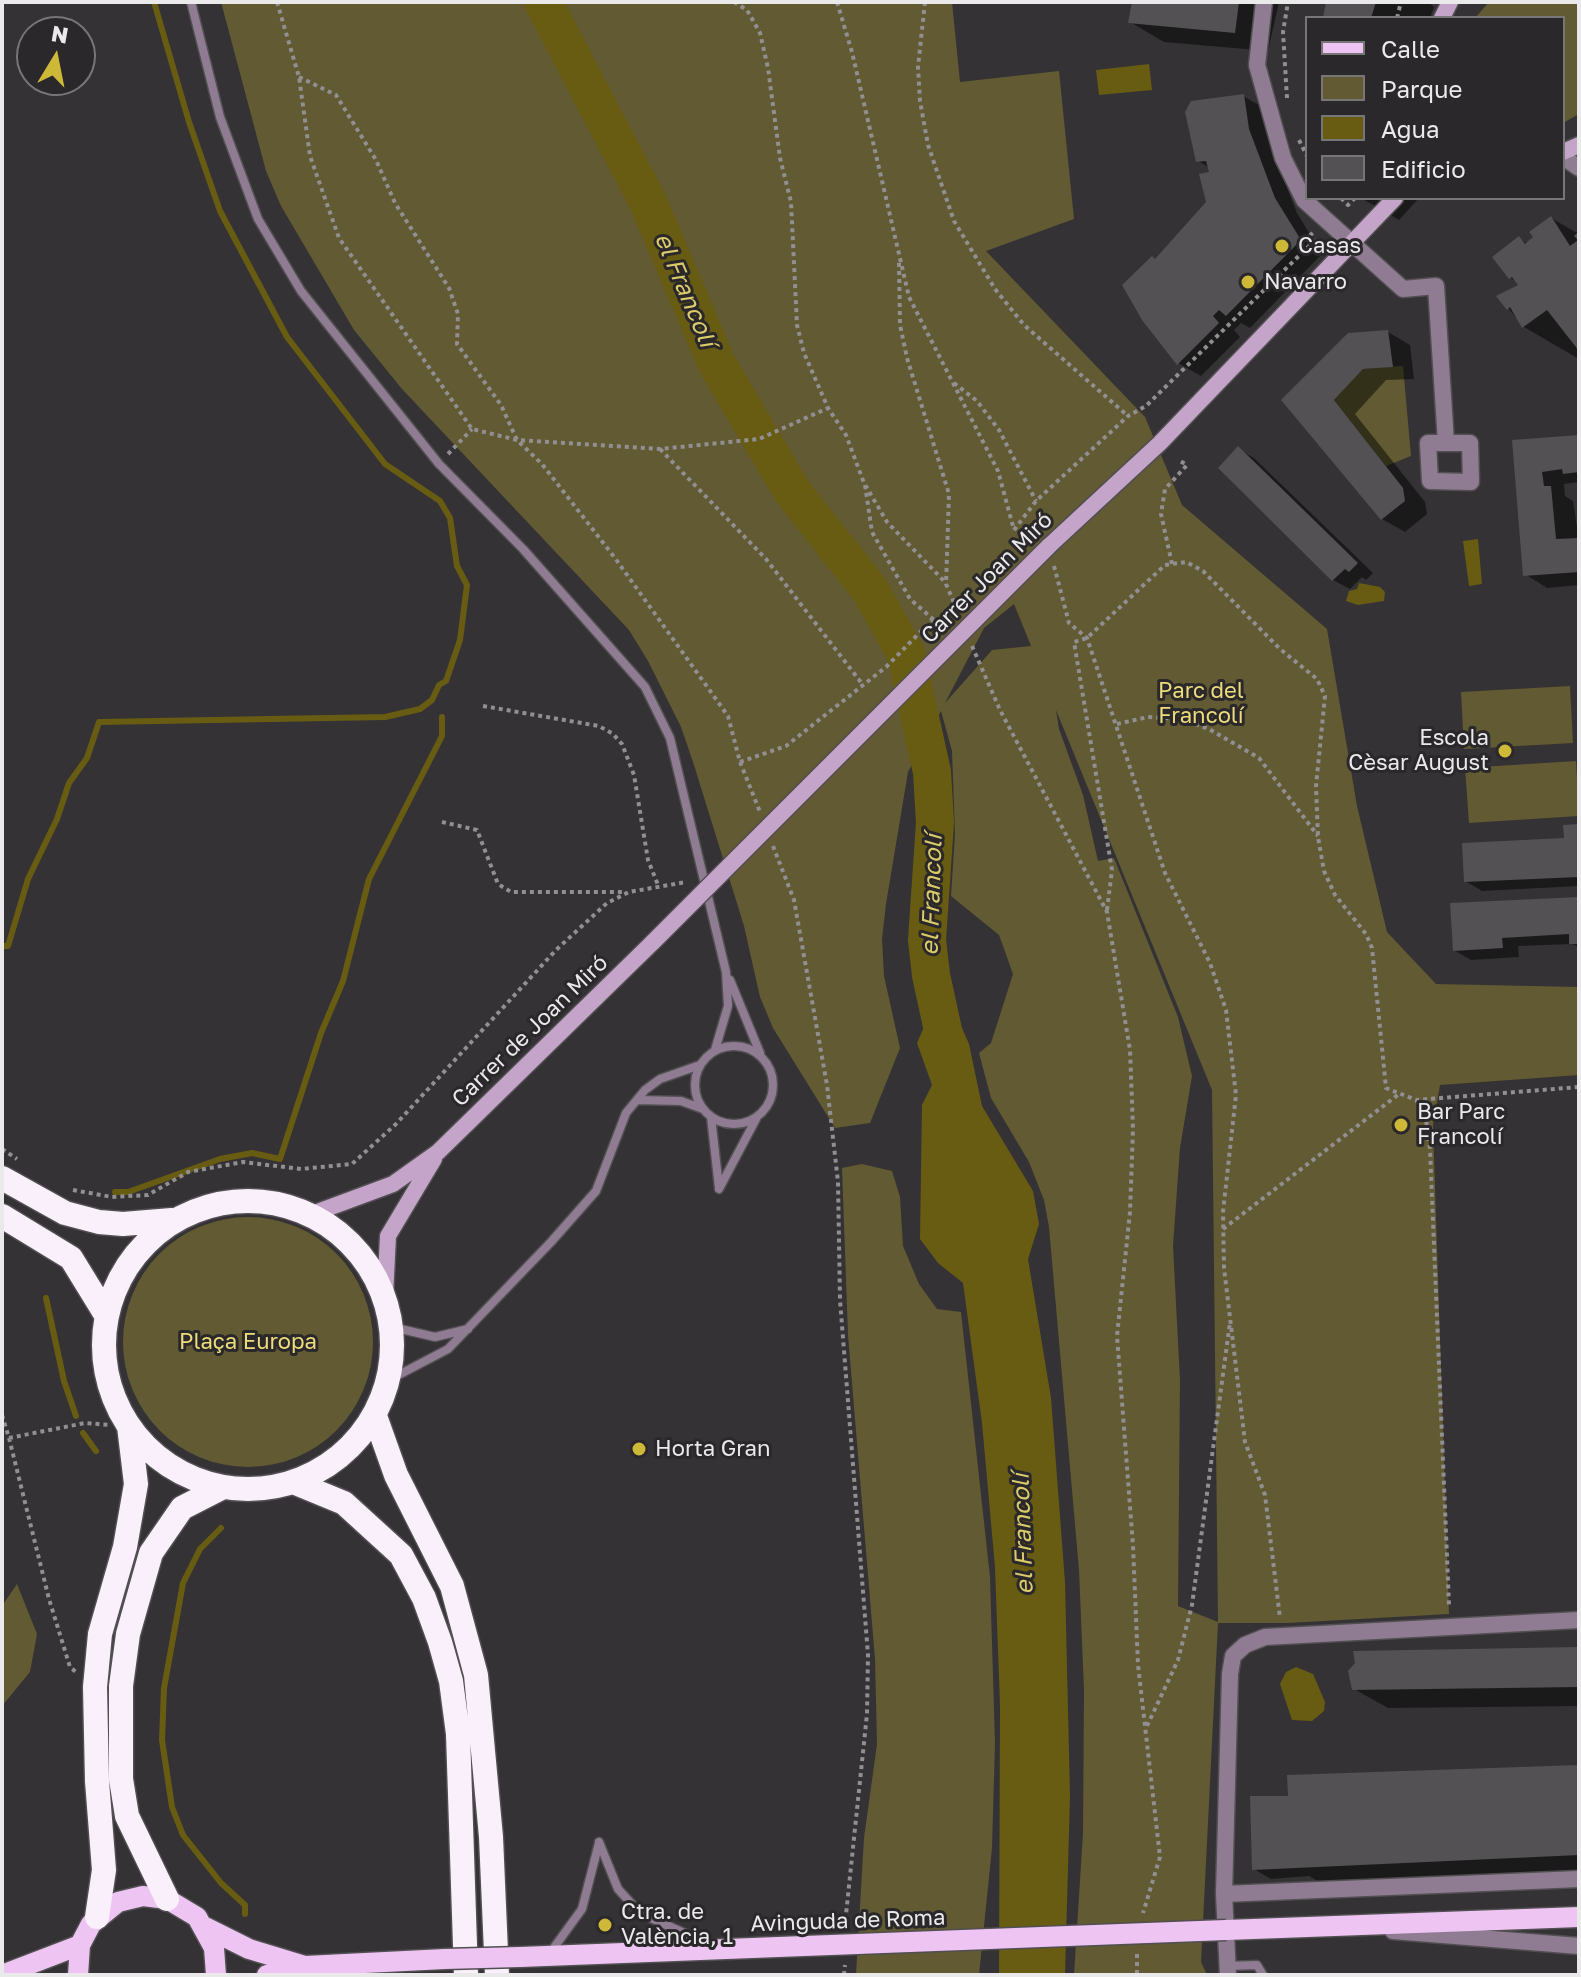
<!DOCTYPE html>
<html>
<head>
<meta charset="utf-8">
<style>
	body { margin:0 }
	#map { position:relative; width:1581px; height:1977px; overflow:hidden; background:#343234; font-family:"Golos Text",sans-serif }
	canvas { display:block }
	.frame { position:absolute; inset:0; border:4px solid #ebeaeb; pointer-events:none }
	.legend { position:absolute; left:1305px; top:16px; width:260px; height:184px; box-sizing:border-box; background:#2a282a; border:2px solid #777677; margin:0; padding:10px 14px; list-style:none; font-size:24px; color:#ebeaeb }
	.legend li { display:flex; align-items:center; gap:16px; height:40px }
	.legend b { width:40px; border:2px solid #777677 }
	.north { position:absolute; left:16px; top:16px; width:80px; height:80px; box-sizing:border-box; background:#2a282a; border:2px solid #777677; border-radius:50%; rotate:10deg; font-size:22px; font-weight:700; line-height:32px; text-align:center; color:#ebeaeb }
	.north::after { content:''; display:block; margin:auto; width:28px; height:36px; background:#ceb837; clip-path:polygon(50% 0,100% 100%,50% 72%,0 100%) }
</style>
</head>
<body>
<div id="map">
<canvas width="1581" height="1977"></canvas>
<div class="frame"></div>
<ul class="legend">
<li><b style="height:10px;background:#edc4f2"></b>Calle</li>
<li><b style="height:22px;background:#615a32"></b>Parque</li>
<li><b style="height:22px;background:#685c13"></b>Agua</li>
<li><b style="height:22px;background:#535153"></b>Edificio</li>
</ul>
<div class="north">N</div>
</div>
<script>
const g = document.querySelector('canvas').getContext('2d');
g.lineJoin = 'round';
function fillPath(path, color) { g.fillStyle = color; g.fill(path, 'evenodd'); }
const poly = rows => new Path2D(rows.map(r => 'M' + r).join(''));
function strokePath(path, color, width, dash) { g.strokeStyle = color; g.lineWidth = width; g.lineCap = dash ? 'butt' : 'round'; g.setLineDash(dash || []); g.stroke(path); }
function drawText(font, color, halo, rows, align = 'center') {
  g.font = font + ' "Golos Text",sans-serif'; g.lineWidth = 6; g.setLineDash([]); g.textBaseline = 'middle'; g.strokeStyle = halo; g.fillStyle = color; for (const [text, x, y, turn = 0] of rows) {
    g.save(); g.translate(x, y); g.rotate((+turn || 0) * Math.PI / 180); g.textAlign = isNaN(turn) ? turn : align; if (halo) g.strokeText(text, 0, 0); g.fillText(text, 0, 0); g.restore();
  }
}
fillPath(poly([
	[221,2,952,2,960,82,1059,71,1074,219,986,251,1145,417,1182,505,1327,629,1357,806,1387,932,1436,984,1579,987,1579,1075,1440,1085,1433,1125,1449,1614,1288,1623,1218,1623,1201,1962,1207,1975,1074,1975,1083,1833,1084,1690,1079,1570,1049,1227,1044,1200,1029,1162,991,1098,979,1053,991,1043,1013,974,999,935,951,896,955,834,952,751,941,711,908,772,886,904,882,939,884,976,900,1048,870,1123,835,1128,773,1028,760,997,744,926,693,762,681,727,648,661,629,630,402,389,354,330,281,206,266,171],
	[1014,604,1031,646,992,650,945,703,984,628],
	[1056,710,1212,1090,1218,1622,1178,1606,1180,1380,1173,1246,1180,1148,1192,1076,1178,1017,1114,858,1098,861,1083,795,1059,729],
	[1489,2,1579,2,1579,114,1563,123,1563,18,1475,18],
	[1403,366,1411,456,1386,466,1334,400,1363,369],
	[1570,686,1573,743,1464,749,1461,692],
	[1576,761,1579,816,1469,823,1465,768],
	[862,1164,892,1171,900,1197,903,1246,919,1284,937,1309,961,1312,990,1577,995,1743,992,1848,979,1975,856,1975,864,1838,877,1744,875,1659,848,1335,842,1168],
	'123 1342a125 125 0 1 1 250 0a125 125 0 1 1-250 0Z',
	[17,1584,37,1634,30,1672,2,1706,2,1606]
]), '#615a32');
fillPath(poly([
	[1149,64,1152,90,1099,95,1096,70],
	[1478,539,1482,584,1469,586,1463,541],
	[1359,583,1380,587,1385,592,1384,601,1358,605,1346,601,1349,591,1357,589],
	[959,1021,969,1044,982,1106,1033,1191,1039,1224,1028,1259,1051,1398,1065,1582,1070,1796,1065,1975,999,1975,1000,1705,995,1567,982,1423,963,1283,938,1263,920,1239,922,1105,932,1085,917,1043,924,1027],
	[1296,1667,1313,1674,1325,1702,1324,1711,1312,1721,1292,1720,1280,1684,1286,1672]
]), '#685c13');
fillPath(poly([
	[1135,2,1279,2,1268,51,1164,42,1130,22],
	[1328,2,1428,2,1434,7,1430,18,1326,18],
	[1243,96,1266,109,1271,144,1286,185,1297,213,1322,254,1250,328,1241,323,1234,330,1240,337,1201,376,1178,363,1156,261,1209,203,1212,173,1210,168,1198,161],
	[1361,198,1419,198,1399,220],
	[1551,218,1579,234,1579,359,1524,327,1508,308,1522,285,1511,278,1519,239,1528,244],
	[1388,332,1410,345,1414,379,1386,380,1355,414,1425,502,1427,514,1405,532,1382,519,1284,400],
	[1579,437,1579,482,1564,484,1565,496,1573,501,1579,540,1579,585,1547,588,1525,574,1514,442],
	[1238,449,1254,458,1373,573,1366,580,1362,577,1350,589,1333,580,1233,458,1230,454],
	[1579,826,1579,886,1482,891,1465,881,1566,840],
	[1579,899,1579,947,1572,944,1518,946,1519,957,1471,960,1454,950],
	[1579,1649,1579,1706,1388,1708,1354,1689],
	[1579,1767,1579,1875,1326,1886,1309,1876,1271,1879,1254,1869,1290,1798]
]), '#0007');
strokePath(poly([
	[2,946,8,946,28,879,57,819,69,783,87,758,99,722,385,717,420,709,432,700,439,685,446,681,460,640,467,585,457,566,450,518,440,501,385,464,287,337,220,211,189,122,154,2],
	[115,1192,128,1192,220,1159,252,1153,280,1159,321,1033,343,981,369,879,442,736,442,717],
	[46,1298,64,1381,76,1416],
	[83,1433,96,1451],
	[221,1528,200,1549,183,1583,164,1688,162,1740,172,1807,183,1835,221,1883,245,1905,245,1914]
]), '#685c13', 6);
strokePath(poly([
	[543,2,647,200,717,364,792,491,870,590,906,654,932,772,935,822,927,940,931,975,952,1072]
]), '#685c13', 38);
fillPath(poly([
	[1132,2,1239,2,1235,33,1128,23],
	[1326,2,1376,2,1371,18,1323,18],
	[1244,94,1249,129,1275,198,1301,240,1226,316,1219,310,1213,316,1219,323,1177,365,1142,320,1122,285,1152,256,1155,259,1206,202,1199,174,1209,172,1206,161,1196,162,1185,112,1191,101],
	[1551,216,1570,246,1578,240,1574,236,1579,231,1579,351,1547,310,1522,328,1510,307,1507,310,1496,296,1518,285,1512,277,1509,279,1492,257,1519,236,1525,244,1533,237,1529,232],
	[1388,330,1393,367,1363,369,1334,400,1403,488,1405,501,1381,520,1281,400,1348,333],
	[1579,435,1579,472,1563,474,1562,469,1542,472,1544,486,1551,486,1556,539,1579,538,1579,572,1523,576,1512,440],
	[1238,446,1358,563,1349,572,1345,569,1332,581,1218,468],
	[1579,824,1579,877,1464,882,1462,843,1564,838,1563,825],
	[1579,897,1579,944,1569,944,1569,934,1502,938,1503,948,1453,951,1450,903],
	[1579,1647,1579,1687,1352,1690,1348,1671,1355,1663,1353,1651],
	[1579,1765,1579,1855,1252,1870,1250,1796,1288,1796,1287,1775]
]), '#535153');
const lane = poly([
	[191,2,220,117,258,219,301,291,439,464,523,549,645,687,670,738,726,972,728,1006,715,1050],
	[730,980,760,1053],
	'695 1085a39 39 0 1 1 78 0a39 39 0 1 1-78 0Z',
	[637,1100,681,1101,703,1109],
	[711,1117,719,1188],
	[719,1189,756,1119],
	[392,1327,435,1337,468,1329],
	[389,1380,448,1349,551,1242,596,1191,626,1113,645,1090,660,1079,700,1065],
	[599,1842,618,1889,640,1913,706,1943],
	[550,1953,582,1909,599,1843],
	[1228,1966,1257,1965,1263,1975]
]);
const street = poly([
	[1264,2,1257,65,1283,158,1304,200,1403,289,1436,286,1446,443,1428,443,1430,481,1471,482,1470,443,1446,443],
	[1563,157,1579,168],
	[1224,1894,1579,1879],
	[1393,1931,1579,1946],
	[1228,1975,1224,1894,1230,1674,1233,1656,1245,1645,1265,1637,1579,1620]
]);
const secondary = poly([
	[1442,18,1450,2],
	[1563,152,1579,145],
	[1049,546,1160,443,1395,198],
	[312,1214,393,1184,438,1152,653,942],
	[385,1297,388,1236,434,1159]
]);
const primary = poly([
	[205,1927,249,1949,305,1966],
	[1226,1930,1579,1917],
	[520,1957,778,1947],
	[2,1975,80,1945],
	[78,1975,80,1945,91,1924,118,1902,143,1896,167,1899,197,1917,214,1948,216,1975],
	[267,1975,305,1966,445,1959]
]);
const highway = poly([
	[2,1178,65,1213,99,1222,123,1224,172,1220],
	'104 1345a144 144 0 1 1 288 0a144 144 0 1 1-288 0Z',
	[2,1216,71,1258,106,1315],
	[375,1416,396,1475,452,1586,476,1675,491,1837,497,1975],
	[293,1482,344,1503,401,1555,424,1598,440,1642,451,1681,458,1734,466,1975],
	[167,1899,127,1816,121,1779,121,1686,128,1634,151,1553,182,1508,223,1487],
	[97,1917,104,1870,97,1781,95,1687,100,1634,125,1547,136,1484,129,1426]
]);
strokePath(lane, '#514f51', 11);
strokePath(street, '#514f51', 19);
strokePath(secondary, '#514f51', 19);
strokePath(primary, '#514f51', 23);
strokePath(highway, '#514f51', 27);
strokePath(poly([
	[277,2,299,77,310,156,339,238,472,429,517,440,660,449,759,439,828,408],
	[734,2,747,10,760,33,768,68,780,158,791,202,797,325,804,353,828,408,846,435,864,483,887,522,945,582],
	[837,2,852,52,909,297,998,471,1014,530],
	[925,2,918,67,920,101,928,145,954,221,995,289,1024,325,1128,416],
	[1397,18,1401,2],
	[299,77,336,95,376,160,395,203,449,288,458,314,457,344,501,405,517,440,542,464,615,558,728,716,740,762,760,812],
	[1287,98,1283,32,1288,2],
	[1299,140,1307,156],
	[1341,198,1348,205,1355,198],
	[899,263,900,325,907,358,949,494,946,584,958,612],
	[954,383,977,401,999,430,1036,501],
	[660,449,766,559,863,685],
	[448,454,472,429],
	[865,485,872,532,910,599,942,627],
	[1014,530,1036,501,1128,416,1146,406,1315,240,1309,231],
	[1172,564,1161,514,1165,489,1187,465,1180,461],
	[1054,566,1069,623,1087,638,1165,873,1210,963,1226,1010,1236,1095,1223,1212,1224,1268,1245,1442,1265,1495,1280,1618],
	[972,646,1000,710,1107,912,1130,1050,1133,1129,1130,1212,1117,1336,1133,1546,1138,1665,1160,1857,1143,1913],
	[483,706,599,726,613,734,622,744,634,775,648,860,658,885],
	[1117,724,1148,717,1181,719,1209,729,1259,758,1318,836],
	[740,762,786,746,886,667,933,619],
	[442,822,477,830,498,884,511,892,626,892],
	[773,846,794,900,827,1085,838,1182,840,1300,868,1655,867,1714,845,1924],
	[1107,910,1112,870,1074,642,1087,638,1165,565,1186,562,1203,571,1280,649,1317,679,1325,696,1316,786,1318,837,1324,871,1335,895,1366,934,1372,948,1386,1088,1416,1100,1579,1087],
	[1416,1100,1425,1113,1430,1149,1449,1605],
	[2,1149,17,1159],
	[73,1190,112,1197,148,1195,188,1172,243,1162,301,1169,352,1164,396,1124,556,950,607,903,629,892,686,882],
	[1223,1229,1399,1094],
	[2,1415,9,1438,85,1423,110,1425],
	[9,1438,49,1599,70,1667,76,1672],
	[1147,1726,1178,1660,1192,1605,1230,1322],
	[1137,1954,1137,1975],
	[844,1975,845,1965]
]), '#918f91', 4, [4, 4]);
strokePath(lane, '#907c92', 8);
strokePath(street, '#907c92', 16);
strokePath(secondary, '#c4a4c8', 16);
strokePath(primary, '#edc4f2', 20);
strokePath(highway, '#faf0fb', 24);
const secondaryBridge = poly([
	[653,942,1049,546]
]);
const primaryBridge = poly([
	[778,1947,1226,1930],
	[445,1959,520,1957]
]);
strokePath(secondaryBridge, '#514f51', 19, []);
strokePath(primaryBridge, '#514f51', 23, []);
strokePath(secondaryBridge, '#c4a4c8', 16);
strokePath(primaryBridge, '#edc4f2', 20);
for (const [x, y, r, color] of [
	[1282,246,8,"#ceb837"],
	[1248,282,8,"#ceb837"],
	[1505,751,8,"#ceb837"],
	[1401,1125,8,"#ceb837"],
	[639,1449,8,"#ceb837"],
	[605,1925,8,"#ceb837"]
]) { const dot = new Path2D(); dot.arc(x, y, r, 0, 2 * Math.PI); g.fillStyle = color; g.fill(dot); strokePath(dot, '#2a282a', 3); }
drawText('22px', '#ebeaeb', '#2a282a', [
	["Casas",1298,246],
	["Navarro",1264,282],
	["Escola",1489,738,"right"],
	["Cèsar August",1489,763,"right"],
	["Bar Parc",1417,1112],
	["Francolí",1417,1137],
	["Horta Gran",655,1449],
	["Ctra. de",621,1912],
	["València, 1",621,1937]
], 'left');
drawText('22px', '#ebeaeb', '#2a282a', [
	["Carrer Joan Miró",987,578,-45],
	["Carrer de Joan Miró",530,1031,-44],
	["Avinguda de Roma",848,1921,-2]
]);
drawText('22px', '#eddc7b', '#2a282a', [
	["Parc del",1201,691],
	["Francolí",1201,716],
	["Plaça Europa",248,1342]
]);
drawText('italic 24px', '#dccb6a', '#2a282a', [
	["el Francolí",685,290,67],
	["el Francolí",932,895,-88],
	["el Francolí",1023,1534,-92]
]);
</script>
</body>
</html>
